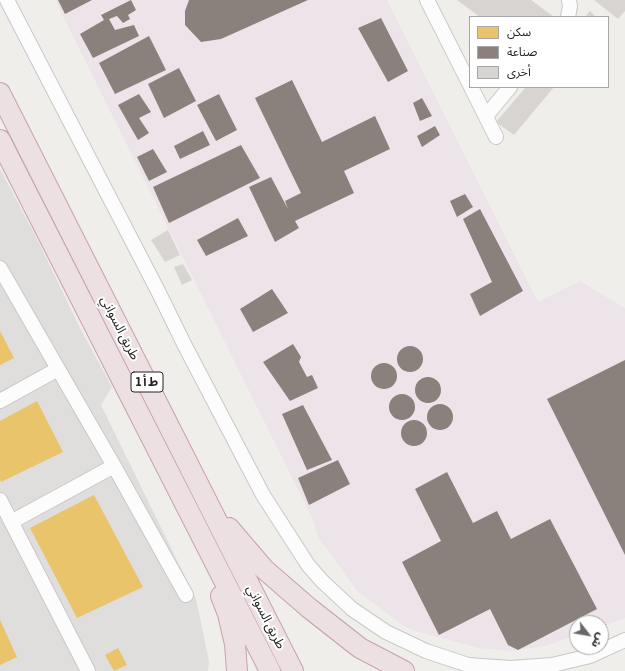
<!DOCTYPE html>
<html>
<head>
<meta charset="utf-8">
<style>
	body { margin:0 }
	#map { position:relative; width:625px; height:671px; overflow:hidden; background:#f0eeeb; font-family:"Asap Condensed","Noto Sans Arabic",sans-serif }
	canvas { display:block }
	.legend { position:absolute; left:469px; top:16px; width:140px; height:72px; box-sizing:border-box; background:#fff; border:1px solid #a7a7a7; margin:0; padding:5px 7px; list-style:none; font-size:12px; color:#222 }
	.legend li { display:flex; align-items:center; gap:8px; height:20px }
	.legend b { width:20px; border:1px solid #a7a7a7 }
	.north { position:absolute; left:569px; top:615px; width:40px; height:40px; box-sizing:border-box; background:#fff; border:1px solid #a7a7a7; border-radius:50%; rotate:121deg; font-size:11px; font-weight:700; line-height:16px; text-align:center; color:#222 }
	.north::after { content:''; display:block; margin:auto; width:14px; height:18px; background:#6a6968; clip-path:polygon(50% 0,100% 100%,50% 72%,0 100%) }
</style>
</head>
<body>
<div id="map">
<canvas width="625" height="671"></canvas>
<ul class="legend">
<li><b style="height:11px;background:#e9c46a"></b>سكن</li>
<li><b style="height:11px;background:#8a817c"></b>صناعة</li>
<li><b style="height:11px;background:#d7d4d2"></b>أخرى</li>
</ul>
<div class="north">ش</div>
</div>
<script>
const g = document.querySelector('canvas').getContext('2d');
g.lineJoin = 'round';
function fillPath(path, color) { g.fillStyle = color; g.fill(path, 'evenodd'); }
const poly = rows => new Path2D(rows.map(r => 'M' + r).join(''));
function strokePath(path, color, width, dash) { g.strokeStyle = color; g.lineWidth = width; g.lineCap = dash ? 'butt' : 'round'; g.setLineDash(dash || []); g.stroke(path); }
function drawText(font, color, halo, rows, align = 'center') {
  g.font = font + ' "Asap Condensed","Noto Sans Arabic",sans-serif'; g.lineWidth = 4; g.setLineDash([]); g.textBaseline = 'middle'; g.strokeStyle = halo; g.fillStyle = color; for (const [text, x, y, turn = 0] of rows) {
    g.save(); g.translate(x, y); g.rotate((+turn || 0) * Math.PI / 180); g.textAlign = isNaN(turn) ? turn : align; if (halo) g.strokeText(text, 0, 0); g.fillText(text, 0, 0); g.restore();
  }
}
fillPath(poly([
	[0,169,38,241,81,330,112,387,101,405,196,599,209,661,208,671,0,671]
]), '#dfdedc');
fillPath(poly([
	[55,0,387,0,538,302,580,281,625,308,625,618,601,627,601,623,577,623,577,635,545,646,511,651,479,648,415,631,402,625,357,591,319,538,312,518]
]), '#ede4e9');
fillPath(poly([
	[0,331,14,358,0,365],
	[37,401,63,452,1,482,0,480,0,421],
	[94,495,143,587,77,618,30,528],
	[0,620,17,657,0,665],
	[118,648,127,665,114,671,105,655]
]), '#e9c46a');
fillPath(poly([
	[58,0,92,0,65,14],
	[131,0,136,10,128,15,130,19,123,23,117,16,109,19,115,30,134,25,139,36,93,58,80,34,104,20,101,15],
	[189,0,308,0,221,39,201,42,185,25,185,11],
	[381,18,408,71,388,82,358,28],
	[149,36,166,70,115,94,99,63],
	[179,68,196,101,164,118,148,84],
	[292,80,322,142,375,116,390,149,344,171,354,193,295,221,299,228,275,242,249,187,271,177,288,209,285,201,301,193,255,98],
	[139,94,151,112,139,118,149,133,138,140,118,105],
	[219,94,237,130,216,141,197,105],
	[422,98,432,116,420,121,413,103],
	[435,126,440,135,422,147,417,136],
	[203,131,210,145,180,159,174,146],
	[241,145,260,178,169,223,153,187],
	[153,149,167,172,149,181,137,157],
	[465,194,473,207,457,217,450,201],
	[480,209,523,291,480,316,470,294,492,282,463,219],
	[238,218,248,236,206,256,197,240],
	[272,289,288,313,253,332,240,309],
	[293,344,301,357,299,362,307,377,312,375,318,388,290,401,263,362],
	'397 359a13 13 0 1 1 26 0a13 13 0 1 1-26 0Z',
	[625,360,625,555,547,399],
	'371 376a13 13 0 1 1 26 0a13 13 0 1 1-26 0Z',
	'415 390a13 13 0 1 1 26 0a13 13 0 1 1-26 0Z',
	'389 407a13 13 0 1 1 26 0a13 13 0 1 1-26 0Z',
	'427 417a13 13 0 1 1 26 0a13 13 0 1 1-26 0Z',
	[303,405,332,460,307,470,282,414],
	'401 433a13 13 0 1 1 26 0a13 13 0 1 1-26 0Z',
	[338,460,350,484,309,505,298,478],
	[447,472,473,523,497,511,511,539,550,519,597,609,518,650,508,645,490,609,439,635,402,562,441,541,415,489]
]), '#8a817c');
fillPath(poly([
	[457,0,531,0,554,17,480,17],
	[594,0,625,0,625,11,618,19],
	[590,11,596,17,585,17],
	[526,87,554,87,514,135,496,122],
	[168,230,180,255,165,262,151,240],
	[183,264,192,280,182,285,174,267]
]), '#d7d4d2');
const minor = poly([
	[7,0,158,291,184,344,263,495,308,565,322,581,352,609,386,632,426,651,468,665,511,668,552,665,590,656,625,640],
	[427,0,470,85],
	[568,17,570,6,569,0],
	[471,87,496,137],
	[486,116,510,87],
	[0,268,114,466,186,595],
	[0,401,58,369],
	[0,500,88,671],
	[11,522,114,466]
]);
const highway = poly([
	[0,93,293,671],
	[0,140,270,671],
	[229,528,264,569,309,608,360,648,404,671],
	[221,596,228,614,235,644,237,671]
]);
strokePath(minor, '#c9c8c7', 16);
strokePath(highway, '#c5a2ac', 22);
strokePath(minor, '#fdfcfc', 14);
strokePath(highway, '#ece0e2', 20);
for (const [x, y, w] of [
	[147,382,32]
]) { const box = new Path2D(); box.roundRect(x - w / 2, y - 10, w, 20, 3); g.fillStyle = '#fff'; g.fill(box); strokePath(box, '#222', 1); }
drawText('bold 12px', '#222', null, [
	["ط أ 1",147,382]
]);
drawText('13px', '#222', '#fff', [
	["طريق السواني",120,328,63],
	["طريق السواني",266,617,63]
]);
</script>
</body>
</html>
